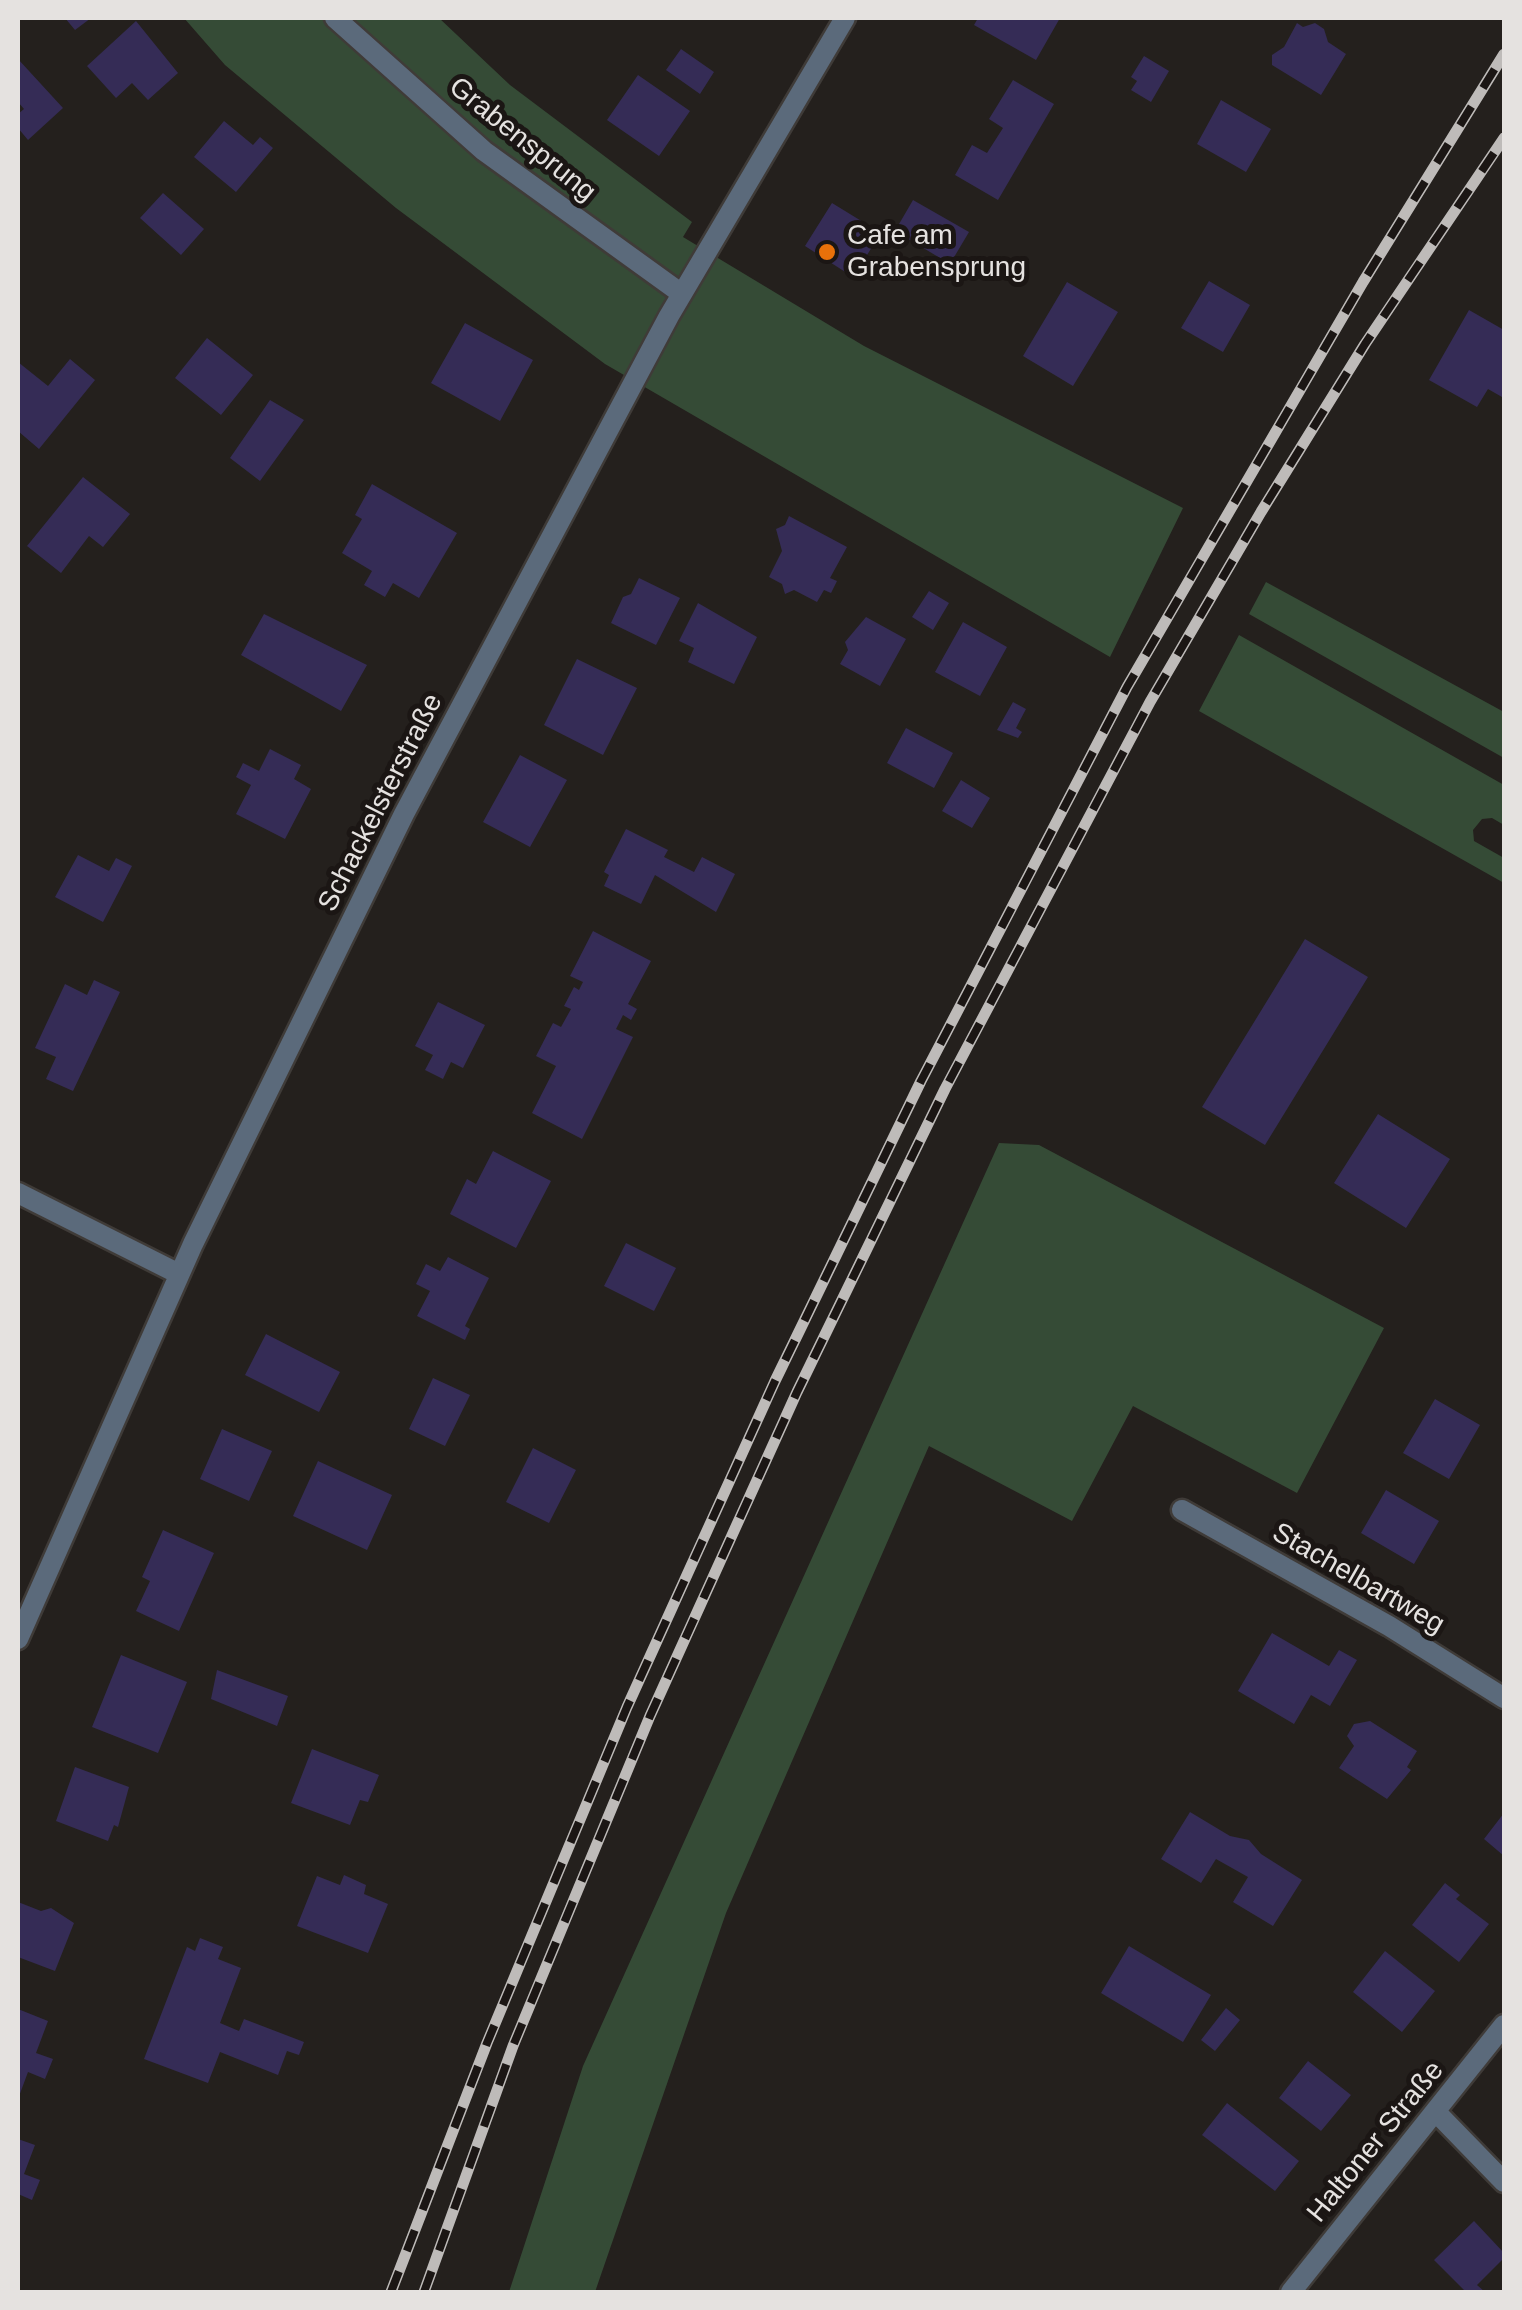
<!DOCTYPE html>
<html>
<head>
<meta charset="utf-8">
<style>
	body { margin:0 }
	#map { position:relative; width:1522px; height:2310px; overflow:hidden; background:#24201d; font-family:Helvetica,sans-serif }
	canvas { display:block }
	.frame { position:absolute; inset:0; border:20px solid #e5e2e0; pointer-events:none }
</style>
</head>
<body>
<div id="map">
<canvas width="1522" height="2310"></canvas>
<div class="frame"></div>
</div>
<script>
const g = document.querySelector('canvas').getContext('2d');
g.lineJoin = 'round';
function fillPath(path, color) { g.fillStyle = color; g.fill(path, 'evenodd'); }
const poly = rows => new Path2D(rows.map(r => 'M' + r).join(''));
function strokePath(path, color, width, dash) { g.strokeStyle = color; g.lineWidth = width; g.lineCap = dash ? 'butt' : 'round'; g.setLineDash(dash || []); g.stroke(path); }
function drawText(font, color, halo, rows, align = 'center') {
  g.font = font + ' Helvetica,sans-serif'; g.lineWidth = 10; g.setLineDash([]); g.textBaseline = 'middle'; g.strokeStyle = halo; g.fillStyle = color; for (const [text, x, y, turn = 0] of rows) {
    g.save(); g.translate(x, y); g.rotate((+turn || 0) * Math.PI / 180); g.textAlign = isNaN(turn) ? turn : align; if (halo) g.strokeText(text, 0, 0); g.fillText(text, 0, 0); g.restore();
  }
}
fillPath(poly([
	[184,18,439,18,510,85,692,222,683,237,864,346,1183,508,1110,657,605,364,396,208,225,65],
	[1266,582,1504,712,1504,758,1249,614],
	[1239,635,1504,785,1504,825,1492,818,1482,819,1473,830,1474,841,1504,858,1504,883,1199,711],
	[999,1143,1039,1145,1384,1328,1297,1493,1133,1406,1072,1521,929,1446,726,1913,595,2292,509,2292,583,2066]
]), '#354b36');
fillPath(poly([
	[65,18,91,18,75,30],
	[978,18,1060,18,1036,60,974,25],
	[136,21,178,73,148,100,132,83,116,98,87,66],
	[1297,23,1303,27,1315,23,1324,29,1328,42,1346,54,1321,95,1272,65,1272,55,1284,47],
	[681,49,714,72,700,94,666,70],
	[1144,56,1169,71,1151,102,1131,90,1137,81,1131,77],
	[18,59,63,108,28,140,18,128,18,114,24,109,18,102],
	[638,75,690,111,659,156,607,120],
	[1013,80,1054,104,998,200,955,175,972,145,987,153,1003,128,989,119],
	[1221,100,1271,129,1246,172,1197,144],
	[224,121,253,145,260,137,273,148,236,192,194,157],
	[163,193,204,229,181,255,140,218],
	[913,200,969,232,950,264,895,231],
	[832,203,881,233,853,277,805,246],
	[1209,281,1250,305,1223,352,1181,328],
	[1067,282,1118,312,1073,386,1023,356],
	[1469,310,1504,330,1504,393,1502,397,1488,389,1477,407,1429,380],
	[465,323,533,360,500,421,431,383],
	[207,338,253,375,221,415,175,378],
	[70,359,95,380,39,449,18,431,18,362,48,386],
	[270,400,304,420,260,481,230,458],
	[83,477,130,514,103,547,89,536,61,573,27,546],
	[372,484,457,533,419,598,393,583,385,597,364,585,372,571,342,553,362,519,355,515],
	[789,516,847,547,830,578,837,581,831,593,824,590,817,602,794,590,785,594,782,584,769,577,782,551,776,529,785,525],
	[639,578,680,598,656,645,611,623,623,597,631,594],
	[929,591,949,603,933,630,912,617],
	[698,603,757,637,734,684,688,662,694,648,679,641],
	[264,614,367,665,341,711,241,655],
	[866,617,906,639,880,686,840,664,848,650,845,642],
	[963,622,1007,647,980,696,935,672],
	[577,659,637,688,603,755,544,725],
	[1013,702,1026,709,1016,728,1022,732,1018,738,997,730],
	[906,728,953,753,934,788,887,763],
	[270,749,301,765,294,779,311,789,285,839,236,814,251,785,236,777,243,763,259,771],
	[520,755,567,780,530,847,483,822],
	[961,780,990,798,972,828,942,811],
	[626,829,668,850,664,857,694,872,702,857,735,874,716,912,655,875,641,904,604,886,609,875,604,872],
	[78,855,109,871,116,858,132,866,103,922,55,897],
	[593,931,651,961,628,1004,637,1009,631,1020,623,1015,616,1029,633,1037,582,1139,532,1113,556,1066,536,1056,553,1023,561,1027,571,1009,564,1006,574,987,579,990,583,982,570,976],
	[1305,939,1368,977,1265,1145,1202,1107],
	[94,980,120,992,73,1091,46,1079,56,1057,35,1048,65,984,87,995],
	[438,1002,485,1025,463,1068,451,1062,443,1079,425,1070,433,1055,415,1046],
	[1378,1114,1450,1159,1406,1228,1334,1183],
	[493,1151,551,1181,516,1248,450,1214,467,1179,476,1184],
	[626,1243,676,1268,654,1311,604,1286],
	[448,1257,489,1278,465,1326,470,1329,465,1340,417,1316,430,1291,416,1284,426,1264,440,1271],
	[266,1334,340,1372,319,1412,245,1375],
	[433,1378,470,1395,445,1446,409,1429],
	[1435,1399,1480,1425,1449,1479,1403,1453],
	[222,1429,272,1451,249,1501,200,1479],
	[533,1448,576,1470,549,1523,506,1502],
	[318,1461,392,1495,367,1550,293,1516],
	[1386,1490,1439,1521,1414,1564,1361,1533],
	[163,1530,214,1553,179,1631,136,1611,150,1581,142,1577],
	[1272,1633,1329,1666,1339,1650,1357,1660,1330,1706,1311,1695,1294,1724,1238,1691],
	[121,1655,187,1682,158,1753,92,1727],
	[217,1670,288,1696,277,1726,211,1699],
	[1370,1721,1417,1751,1407,1767,1411,1770,1387,1799,1339,1768,1354,1746,1347,1736,1354,1724],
	[312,1749,379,1775,368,1802,360,1800,350,1825,291,1803],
	[75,1767,129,1787,118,1827,114,1825,108,1841,56,1821],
	[1190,1812,1230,1836,1249,1840,1261,1854,1302,1880,1273,1926,1233,1902,1248,1877,1216,1859,1201,1883,1161,1859],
	[1504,1813,1504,1856,1484,1839],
	[344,1875,366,1885,364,1894,388,1904,368,1953,297,1926,317,1876,340,1885],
	[1445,1883,1460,1895,1456,1899,1489,1924,1459,1962,1412,1925],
	[18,1902,41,1911,51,1908,74,1923,55,1971,18,1957],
	[200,1938,223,1947,218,1959,241,1968,220,2023,239,2031,244,2019,304,2042,299,2055,287,2051,278,2075,220,2052,208,2083,144,2059,187,1947,195,1951],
	[1129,1946,1211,1995,1183,2042,1101,1993],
	[1385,1951,1435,1991,1402,2032,1353,1992],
	[1226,2008,1240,2020,1215,2051,1201,2040],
	[18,2009,48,2021,36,2053,53,2059,45,2079,28,2072,18,2099],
	[1308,2061,1351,2095,1321,2131,1279,2098],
	[1227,2103,1299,2161,1275,2191,1202,2135],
	[18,2139,35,2145,24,2174,40,2180,32,2200,18,2194],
	[1474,2221,1504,2253,1504,2258,1477,2285,1485,2292,1466,2292,1434,2260]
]), '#352c56');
const street = poly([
	[335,18,484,151,682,294],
	[18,1193,179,1274],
	[1182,1510,1389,1626,1504,1698],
	[18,1639,193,1244,404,814,669,316,845,18],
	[1436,2112,1504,2182],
	[1291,2292,1504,2025]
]);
strokePath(street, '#3f3b38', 25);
strokePath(street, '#5b6a7b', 20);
const rail = poly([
	[391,2292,487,2043,627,1707,775,1381,921,1081,1127,687,1363,282,1504,54],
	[424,2292,513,2046,650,1716,797,1392,945,1089,1150,702,1261,512,1365,344,1504,138]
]);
strokePath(rail, '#bebbb9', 11);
strokePath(rail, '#1b1614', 8, [22]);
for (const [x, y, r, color] of [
	[827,252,10,"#e8710a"]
]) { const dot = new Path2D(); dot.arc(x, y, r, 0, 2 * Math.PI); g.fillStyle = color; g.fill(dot); strokePath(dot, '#1b1614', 4); }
drawText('28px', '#e5e2e0', '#1b1614', [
	["Grabensprung",522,140,39],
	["Schackelsterstraße",381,803,-63],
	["Stachelbartweg",1358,1579,30],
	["Haltoner Straße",1376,2142,-51]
]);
drawText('28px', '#e5e2e0', '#1b1614', [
	["Cafe am",847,236],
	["Grabensprung",847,268]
], 'left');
</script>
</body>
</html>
